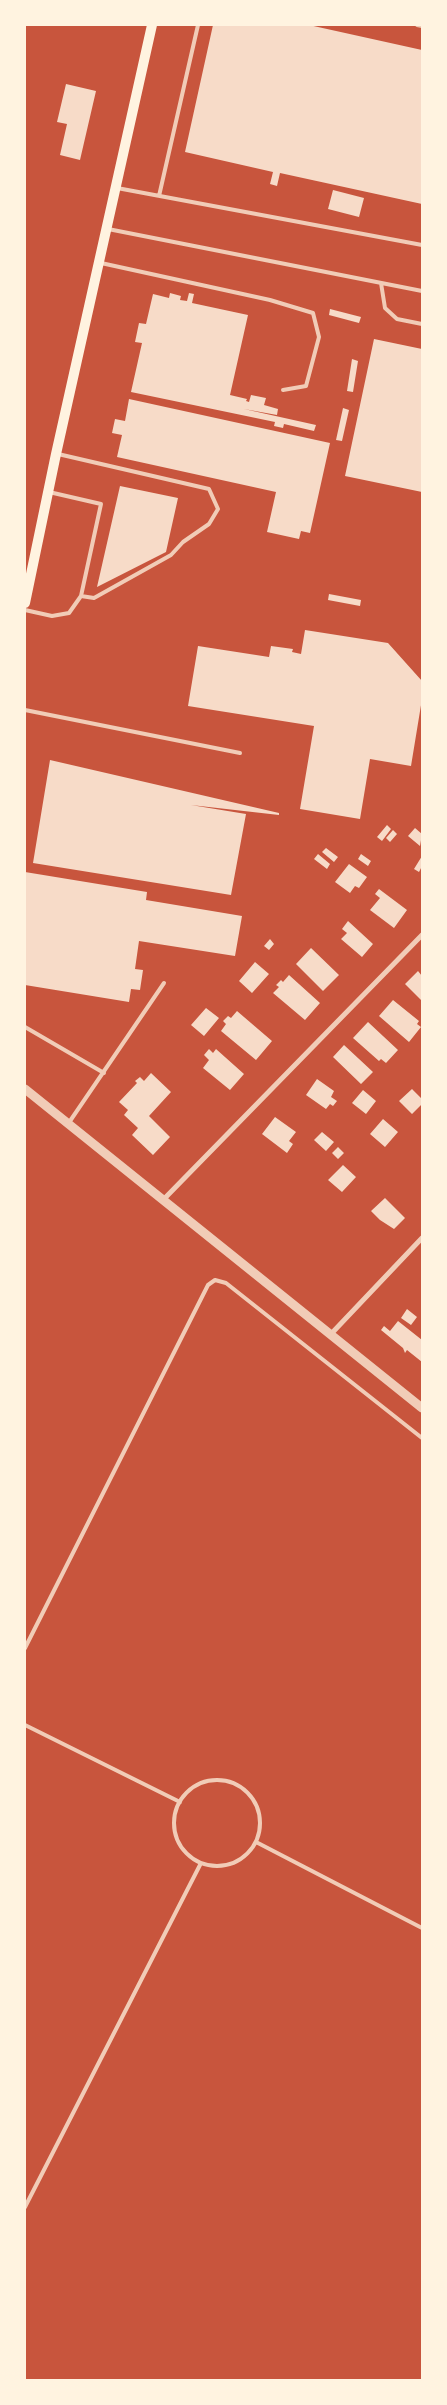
<!DOCTYPE html>
<html>
<head>
<meta charset="utf-8">
<style>
	body { margin:0 }
	#map { position:relative; width:447px; height:2405px; overflow:hidden; background:#c8553d; font-family:"Titillium Web",sans-serif }
	canvas { display:block }
	.frame { position:absolute; inset:0; border:26px solid #fff3e0; pointer-events:none }
</style>
</head>
<body>
<div id="map">
<canvas width="447" height="2405"></canvas>
<div class="frame"></div>
</div>
<script>
const g = document.querySelector('canvas').getContext('2d');
g.lineJoin = 'round';
function fillPath(path, color) { g.fillStyle = color; g.fill(path, 'evenodd'); }
const poly = rows => new Path2D(rows.map(r => 'M' + r).join(''));
function strokePath(path, color, width, dash) { g.strokeStyle = color; g.lineWidth = width; g.lineCap = dash ? 'butt' : 'round'; g.setLineDash(dash || []); g.stroke(path); }
fillPath(poly([
	[213,25,309,25,422,50,422,204,280,173,277,186,270,184,273,172,185,152],
	[66,84,96,91,80,160,60,155,67,124,57,122],
	[333,190,364,198,359,217,328,209],
	[170,293,181,296,180,300,187,301,189,293,194,294,192,303,248,315,230,395,247,399,246,401,249,402,251,395,266,398,264,405,278,409,277,415,244,409,316,425,314,431,284,424,283,428,274,426,275,422,131,392,142,343,135,342,139,323,146,324,153,294,169,298],
	[330,309,361,317,359,323,329,315],
	[374,339,422,349,422,492,345,476],
	[352,359,358,361,353,392,347,391],
	[129,399,330,443,310,533,301,531,299,539,267,532,276,492,117,457,122,435,112,433,115,419,125,421],
	[343,408,349,410,342,441,336,440],
	[120,486,178,498,166,552,97,587],
	[329,594,361,600,360,606,328,600],
	[305,630,388,643,422,681,422,699,411,766,370,759,360,819,300,809,314,726,188,706,198,646,269,657,271,646,293,649,292,652,301,654],
	[50,760,279,813,279,815,191,805,246,814,231,895,33,863],
	[387,825,391,829,382,841,377,837],
	[415,828,422,834,420,846,408,836],
	[393,830,397,834,390,842,386,838],
	[326,848,338,857,334,862,322,852],
	[318,854,330,864,327,869,314,859],
	[361,854,371,861,368,866,358,859],
	[422,856,422,866,419,872,414,869],
	[349,864,367,877,359,888,355,886,350,893,335,882],
	[25,872,147,892,146,900,242,916,235,956,139,941,135,969,143,970,140,990,131,989,129,1002,25,985],
	[379,889,407,910,394,928,370,910,380,898,375,894],
	[348,921,373,944,362,957,341,939,347,933,342,929],
	[270,939,274,944,269,950,264,946],
	[311,948,339,975,323,991,296,964],
	[255,962,269,974,252,993,239,981],
	[418,971,422,976,422,1001,405,984],
	[289,975,320,1003,305,1020,273,993,279,987,276,985,281,980,283,982],
	[393,1000,419,1021,417,1024,421,1027,409,1042,379,1016],
	[206,1008,219,1018,204,1036,191,1025],
	[237,1011,272,1041,256,1060,221,1031,226,1024,223,1021,228,1016,231,1018],
	[368,1022,398,1050,386,1063,381,1059,379,1061,353,1038],
	[344,1045,373,1072,361,1084,333,1057],
	[209,1049,213,1053,216,1049,244,1074,230,1090,203,1068,209,1060,204,1055],
	[151,1073,171,1092,149,1116,170,1137,153,1155,132,1135,138,1128,124,1115,128,1110,119,1102,137,1083,135,1081,140,1077,144,1081],
	[317,1079,334,1091,331,1097,337,1101,333,1106,330,1104,326,1109,306,1095],
	[412,1089,422,1099,422,1104,412,1114,399,1101],
	[363,1090,376,1101,366,1114,352,1103],
	[275,1117,296,1132,289,1141,293,1144,287,1153,262,1134],
	[383,1119,398,1132,385,1147,370,1134],
	[322,1132,334,1142,326,1151,314,1140],
	[338,1147,344,1153,338,1159,332,1153],
	[343,1165,356,1177,342,1192,328,1180],
	[385,1198,405,1218,394,1229,380,1220,371,1211],
	[407,1309,417,1317,411,1325,401,1318],
	[398,1321,422,1340,422,1362,407,1350,405,1353,403,1348,381,1330,384,1326,390,1331]
]), '#f7dbc8');
strokePath(poly([
	[417,25,422,26],
	[117,188,422,245],
	[159,196,198,25],
	[108,229,422,291],
	[101,263,270,300,313,313,319,337,306,386,283,390],
	[381,283,385,308,397,319,422,324],
	[58,454,209,489,218,509,209,524,183,542,171,555,94,598,81,596],
	[25,610,52,616,69,613,81,596,101,504,49,492],
	[25,710,240,753],
	[25,1027,104,1073],
	[68,1124,164,983],
	[25,1648,208,1285,215,1280,226,1283,422,1438],
	[25,1725,180,1802],
	'174 1823a43 43 0 1 1 86 0a43 43 0 1 1-86 0Z',
	[256,1842,422,1928],
	[25,2207,201,1863]
]), '#f1ccb7', 4);
strokePath(poly([
	[163,1200,422,935],
	[331,1334,422,1238]
]), '#f1ccb7', 5);
strokePath(poly([
	[25,1089,422,1408]
]), '#f1ccb7', 9);
strokePath(poly([
	[25,603,56,454,152,25]
]), '#fff3e0', 10);
</script>
</body>
</html>
